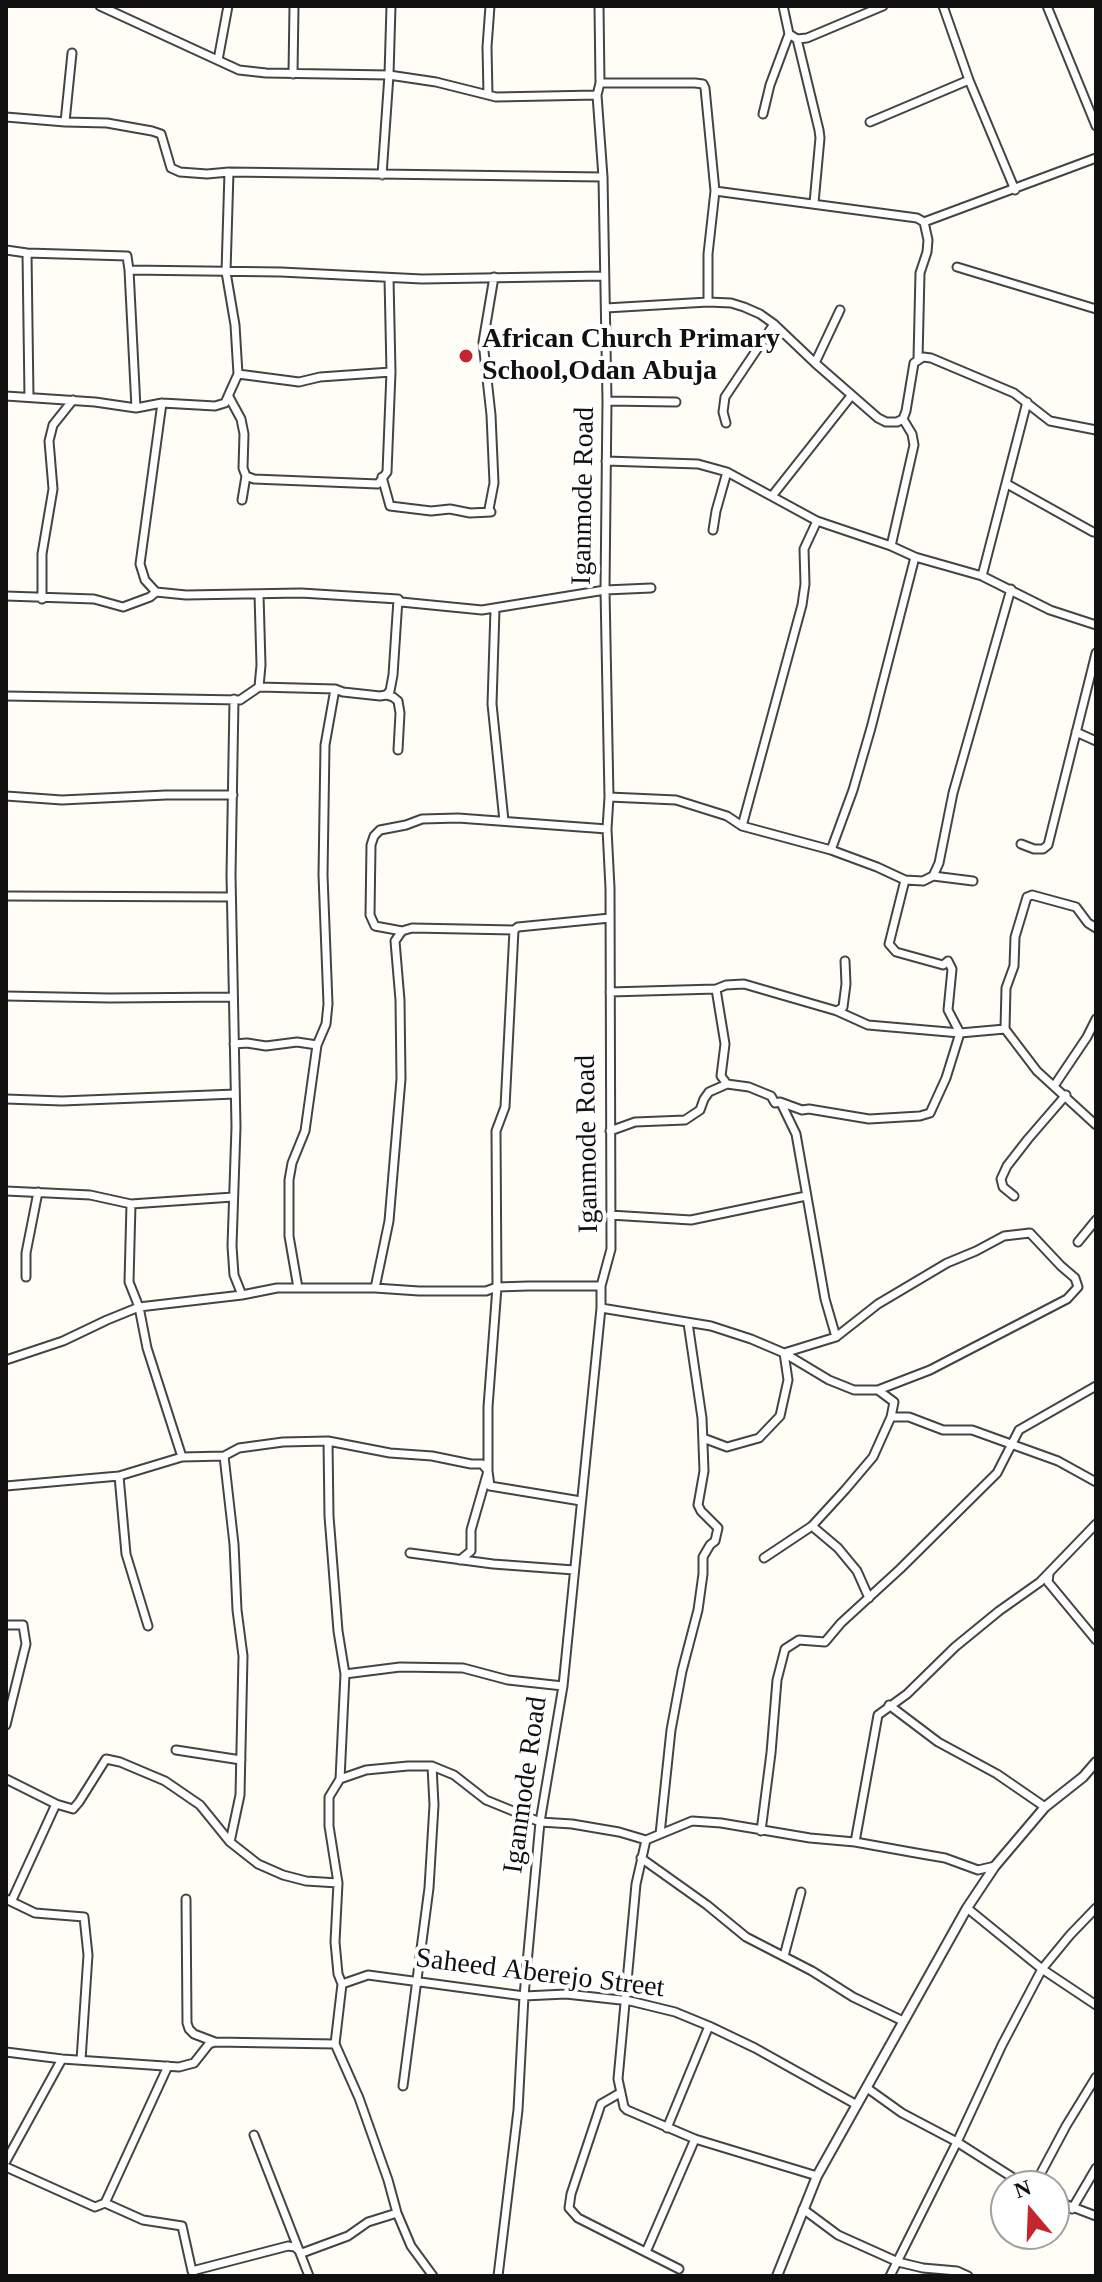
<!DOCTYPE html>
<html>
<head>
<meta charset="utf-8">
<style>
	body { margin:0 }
	#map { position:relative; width:1102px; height:2282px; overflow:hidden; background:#fffdf5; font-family:"Times New Roman",serif }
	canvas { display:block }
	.frame { position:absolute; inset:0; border:8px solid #111; pointer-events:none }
	.north { position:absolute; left:990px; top:2170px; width:80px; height:80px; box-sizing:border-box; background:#fff; border:2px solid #a0a0a0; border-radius:50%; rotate:341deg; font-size:22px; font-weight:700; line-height:32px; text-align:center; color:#111 }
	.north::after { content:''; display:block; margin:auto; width:28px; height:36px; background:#c4262e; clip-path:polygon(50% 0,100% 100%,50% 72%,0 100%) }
</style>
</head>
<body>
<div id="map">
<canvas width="1102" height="2282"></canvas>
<div class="frame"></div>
<div class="north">N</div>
</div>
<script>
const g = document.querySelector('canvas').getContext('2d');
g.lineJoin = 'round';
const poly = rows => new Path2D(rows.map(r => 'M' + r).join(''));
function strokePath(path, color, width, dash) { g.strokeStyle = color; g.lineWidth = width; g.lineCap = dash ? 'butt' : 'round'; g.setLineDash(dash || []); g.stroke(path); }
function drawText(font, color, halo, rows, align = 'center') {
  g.font = font + ' "Times New Roman",serif'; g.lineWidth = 8; g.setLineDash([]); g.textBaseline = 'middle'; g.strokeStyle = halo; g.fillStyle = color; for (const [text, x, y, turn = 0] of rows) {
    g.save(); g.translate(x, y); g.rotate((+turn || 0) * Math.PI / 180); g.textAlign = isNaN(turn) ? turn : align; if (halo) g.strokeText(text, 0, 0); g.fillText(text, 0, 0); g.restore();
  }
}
const minor = poly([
	[100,6,239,70,266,73,389,75,436,82,496,97,597,95],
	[783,6,789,34,797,39,819,130,820,138,814,203],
	[943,6,969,80,1015,190],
	[1047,6,1096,126],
	[797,39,807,38,883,6],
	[218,60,228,6],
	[293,74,294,6],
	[600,83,695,83,703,84,705,88,715,191,708,254,708,302],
	[488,95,487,47,490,6],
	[763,114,770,85,789,34],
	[6,117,65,122,107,123,152,131,161,134,171,168,180,172,207,174,229,172],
	[65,122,72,53],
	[870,122,969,80],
	[382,175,389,75,391,6],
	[715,191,917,218,924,222,928,240,927,252,920,273,918,359],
	[924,222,1096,158],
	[6,250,27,253,127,256,129,270,281,272,422,279,604,276],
	[27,253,29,397],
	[957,267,1096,309],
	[129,270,136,408],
	[606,308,708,302,731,303,744,307,760,314,774,324,815,363,878,418,886,422,897,422,903,419],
	[815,363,840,310],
	[238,374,299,382,320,377,391,372],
	[6,396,95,402,136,408,162,403,215,406,225,403,238,374,235,325,226,272,229,172,603,177],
	[229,397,241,419,244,434,243,468,246,476,254,479,378,484,387,472,391,372,389,278],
	[607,401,676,402],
	[162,403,140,564,145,580,156,592,186,595,301,593,398,599,401,602,482,610,605,590,651,588],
	[903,419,906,411,914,363,923,357,931,358,1014,393,1050,421,1096,430],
	[726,423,723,412,725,397,774,324],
	[606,461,698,464,727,472,817,521,891,546,915,557,982,576,1050,610,1096,625],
	[382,477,390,506,431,511,450,509,470,513,491,512,489,509,494,483,491,415,483,342,494,277],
	[1007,484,1093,532,1096,532],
	[772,496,851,396],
	[242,500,246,476],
	[713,530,716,511,727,472],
	[891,546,914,445,912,434,903,419],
	[982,576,1027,402],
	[6,596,94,599,123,607,150,597,156,592],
	[42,599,42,554,53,489,49,441,53,425,73,400],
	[495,609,492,704,504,821],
	[259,687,335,689,343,692,380,696,386,695,390,691,393,675,398,599],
	[386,695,393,697,398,701,400,713,398,750],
	[6,696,240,700,259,687,261,665,259,594],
	[234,699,231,875,236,1127,232,1246,234,1275,242,1295],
	[1076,732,1096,741],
	[6,796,62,800,166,795,233,795],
	[609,797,676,800,727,816,742,826,831,850,877,867,905,880,923,881,933,876,939,863,953,793,1011,589],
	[742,826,802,605,805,584,804,549,817,521],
	[1021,844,1034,849,1043,849,1048,845,1096,653],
	[831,850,853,790,871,728,915,557],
	[933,876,973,881],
	[6,896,231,897],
	[402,931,375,926,370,915,371,845,374,836,380,830,406,825,422,819,458,818,607,829],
	[716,989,725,1044,721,1076,727,1084],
	[610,992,716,989,726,985,744,984,837,1011,868,1025,960,1033,1005,1029,1037,1071,1096,1125],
	[6,996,110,998,233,997],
	[837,1011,843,1007,846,984,845,961],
	[1005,1029,1006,988,1014,966,1015,937,1027,897,1032,895,1076,907,1088,923,1096,928],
	[234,1044,247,1043,266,1046,297,1042,317,1045],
	[1054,1086,1087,1037,1096,1019],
	[6,1099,62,1101,235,1094],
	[781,1103,796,1134,825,1299,836,1337],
	[610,1131,635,1122,685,1120,700,1110,704,1099,709,1092,727,1084,749,1087,771,1096,775,1103,780,1102,802,1110,809,1109,869,1119,920,1116,930,1113,946,1078,960,1033,948,1010,952,969,948,961,943,965,896,952,889,944,905,880],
	[6,1191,90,1195,131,1204,233,1197],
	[1014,1196,1003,1187,1001,1179,1007,1166,1028,1139,1066,1095],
	[131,1204,129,1282,139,1307,147,1348,182,1457],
	[610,1215,691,1220,806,1196],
	[1078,1242,1096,1220],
	[26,1277,26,1253,38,1192],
	[298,1288,289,1236,289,1180,292,1163,305,1131,317,1045,326,1024,328,1004,323,875,325,745,335,689],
	[375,1288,389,1221,401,1079,400,1000,395,941,402,931,412,928,514,930,518,927,610,918],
	[601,1308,711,1326,751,1339,784,1353,829,1380,854,1390,878,1390,894,1402,891,1417,909,1417,943,1430,972,1430,1058,1461,1096,1482],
	[6,1360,63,1341,107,1320,139,1307,242,1295,277,1288,375,1288,419,1291,486,1291,497,1287,528,1286,601,1286],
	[703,1438,727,1447,759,1438,780,1416,788,1380,784,1353,836,1337,878,1304,947,1263,976,1251,1004,1236,1030,1233,1061,1266,1075,1278,1078,1287,1067,1299,930,1370,878,1390],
	[328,1441,329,1516,338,1631,345,1674,340,1779,329,1797,329,1826,338,1883,335,1942,338,1974,342,1984,335,2044,359,2098,388,2180,397,2213,411,2246,433,2276],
	[224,1456,234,1544,237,1610,243,1656,240,1795,230,1842],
	[6,1486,119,1476],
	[812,1526,838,1548,857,1571,869,1598],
	[410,1553,493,1564,574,1570],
	[764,1558,812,1526,845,1490,873,1457,891,1417],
	[460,1560,471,1551,471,1530,488,1471,488,1407,497,1287,496,1131,505,1107,514,930],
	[1049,1574,1048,1582,1096,1640],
	[6,1625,23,1625,26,1644,6,1725],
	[148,1626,126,1554,119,1476,182,1457,224,1456,239,1448,283,1442,328,1441,390,1453,432,1456,471,1464,482,1464,488,1471,490,1486,581,1501],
	[345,1674,400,1667,463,1668,508,1680,563,1686],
	[889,1705,938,1742,997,1774,1045,1807],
	[176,1750,241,1760],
	[6,1779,56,1804,73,1809,79,1802,106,1759,120,1762,165,1781,200,1805,230,1842,258,1864,283,1875,306,1881,338,1883],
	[340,1779,366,1770,408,1766,432,1766,454,1775,486,1800,540,1822,572,1824,619,1832,646,1840,692,1821,721,1823,810,1838,855,1842,916,1853,945,1858,978,1870,995,1866],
	[761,1831,771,1753,777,1680,785,1649,799,1640,825,1642,841,1623,900,1569,997,1473,1019,1430,1096,1386],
	[660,1834,671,1730,682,1671,698,1610,703,1574,703,1557,710,1545,715,1541,718,1528,701,1511,698,1505,704,1471,702,1418,688,1323],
	[646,1840,636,1884,618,2079,624,2107,627,2110,695,2139,817,2176],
	[855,1842,878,1715,907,1694,955,1647,999,1611,1040,1582,1096,1524],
	[641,1858,707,1905,746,1937,812,1971,853,1997,903,2021],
	[6,1899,35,1913,84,1917,88,1955,81,2060],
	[186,1899,187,2023,189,2029,194,2034,215,2042],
	[12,1900,56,1804],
	[967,1908,1042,1969,1096,2005],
	[784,1956,801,1892],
	[342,1984,368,1975,524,1996,566,1994,630,2001,675,2012,709,2026,755,2048,857,2105],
	[6,2052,62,2059,179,2067,194,2063,209,2044,215,2042,335,2044],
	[403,2086,429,1888,434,1805,432,1766],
	[867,2088,902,2113,957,2142,1026,2186],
	[620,2093,601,2104,571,2194,569,2208,578,2218,679,2269],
	[667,2128,709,2026],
	[254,2135,309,2276],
	[6,2161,62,2059],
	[6,2167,95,2207,105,2203,143,2220,182,2226,192,2271],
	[1034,2186,1066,2126,1096,2077],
	[1054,2200,1096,2216],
	[105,2203,168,2066],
	[803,2209,838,2235,898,2262,923,2268,957,2271,968,2276],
	[1072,2209,1096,2168],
	[646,2252,695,2139],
	[194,2276,192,2271,288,2246,295,2247,302,2253,348,2236,368,2222,397,2213],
	[498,2276,518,2110,524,1996,540,1822,563,1686,601,1308,601,1286,611,1249,610,888,607,829,609,797,605,590,607,401,603,177,597,95,600,83,599,6],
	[890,2276,957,2142,1002,2045,1042,1969,1070,1935,1096,1908]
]);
const tertiary = poly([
	[777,2276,817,2176,967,1908,995,1866,1045,1807,1083,1777,1096,1762]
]);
strokePath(minor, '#444', 11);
strokePath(tertiary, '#444', 12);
strokePath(minor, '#fff', 7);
strokePath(tertiary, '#fff', 8);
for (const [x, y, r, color] of [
	[466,356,8,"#c4262e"]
]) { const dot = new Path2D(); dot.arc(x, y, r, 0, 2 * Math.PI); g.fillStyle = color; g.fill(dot); strokePath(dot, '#fff', 3); }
drawText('bold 28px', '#111', '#fff', [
	["African Church Primary",482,340],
	["School,Odan Abuja",482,372]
], 'left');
drawText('28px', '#111', '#fff', [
	["Iganmode Road",584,496,-89],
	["Iganmode Road",588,1144,-91],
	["Iganmode Road",526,1785,-82],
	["Saheed Aberejo Street",540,1974,7]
]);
</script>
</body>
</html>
